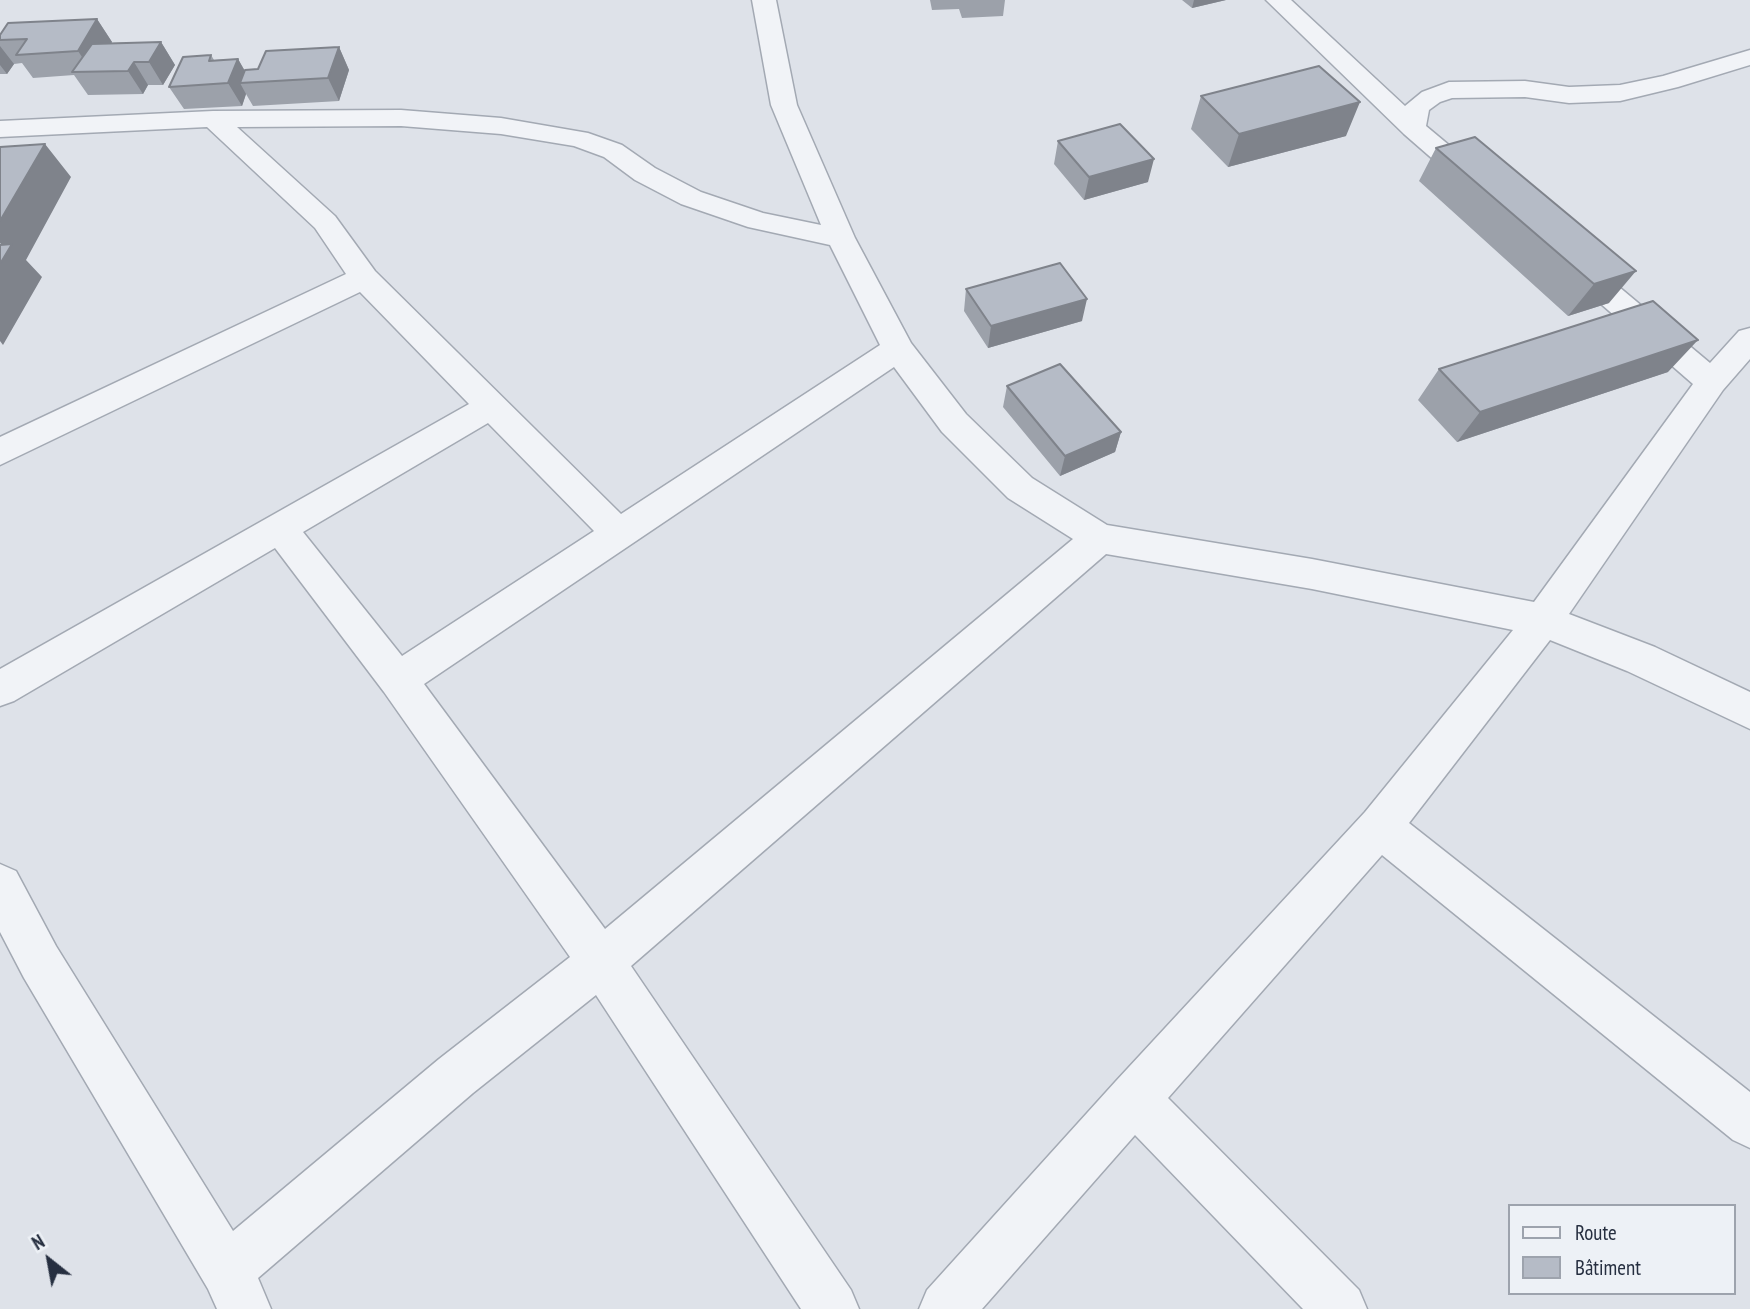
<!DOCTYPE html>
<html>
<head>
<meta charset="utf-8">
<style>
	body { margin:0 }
	#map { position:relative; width:1750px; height:1309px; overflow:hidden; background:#dee2e9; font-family:"PT Sans Narrow",sans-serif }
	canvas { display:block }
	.legend { position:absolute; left:1508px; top:1204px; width:228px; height:91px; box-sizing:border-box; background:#edf1f6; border:2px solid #9da3ad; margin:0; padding:9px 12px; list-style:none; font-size:21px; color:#262f40 }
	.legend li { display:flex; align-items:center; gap:14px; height:35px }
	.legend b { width:35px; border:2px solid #9da3ad }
	.north { position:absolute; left:14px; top:1225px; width:70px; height:70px; -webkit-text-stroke:5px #edf1f6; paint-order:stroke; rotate:329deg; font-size:19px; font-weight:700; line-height:28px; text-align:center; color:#262f40 }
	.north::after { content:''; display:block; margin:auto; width:24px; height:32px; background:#262f40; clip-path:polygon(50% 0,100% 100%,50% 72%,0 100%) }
</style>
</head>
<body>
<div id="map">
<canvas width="1750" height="1309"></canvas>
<ul class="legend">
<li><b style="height:9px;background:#f1f3f7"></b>Route</li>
<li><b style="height:19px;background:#b5bbc6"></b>Bâtiment</li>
</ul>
<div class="north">N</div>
</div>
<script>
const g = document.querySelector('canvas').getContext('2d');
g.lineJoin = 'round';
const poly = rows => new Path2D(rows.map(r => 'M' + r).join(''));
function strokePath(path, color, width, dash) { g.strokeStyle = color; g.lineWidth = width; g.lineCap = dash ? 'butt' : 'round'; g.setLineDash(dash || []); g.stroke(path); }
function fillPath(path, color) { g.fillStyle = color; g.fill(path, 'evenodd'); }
const street = poly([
	[752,0,776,0,797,105,855,238,911,343,966,414,1032,478,1107,525,1312,559,1534,602,1693,384,1562,270,1557,263,1562,256,1572,253,1582,256,1710,363,1739,331,1750,328,1750,359,1723,390,1569,614,1655,647,1750,692,1750,729,1627,671,1550,640,1409,823,1750,1092,1750,1148,1733,1140,1382,855,1168,1098,1359,1290,1367,1309,1303,1309,1135,1135,982,1309,919,1309,927,1290,1116,1081,1365,812,1513,630,1312,589,1106,554,631,966,851,1290,859,1309,801,1309,596,995,473,1093,258,1278,271,1309,217,1309,208,1289,24,978,0,932,0,864,16,871,56,946,233,1231,439,1059,570,957,384,692,275,548,14,701,0,706,0,669,469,404,360,292,0,465,0,437,346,274,315,228,207,127,0,137,0,121,213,111,401,110,501,118,588,133,622,145,655,168,701,192,763,213,821,225,771,105,752,0],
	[401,126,501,134,574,146,604,157,635,180,681,204,748,227,830,245,880,345,621,514,375,271,335,216,237,127,401,126],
	[894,367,942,432,1008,498,1073,539,605,929,424,684,894,367],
	[488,423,594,531,402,656,303,532,488,423],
	[1266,0,1291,0,1405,106,1422,92,1449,82,1525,81,1569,87,1620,85,1663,76,1750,50,1750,65,1678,87,1620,101,1569,103,1525,97,1452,98,1440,102,1429,110,1426,126,1486,176,1490,182,1486,188,1476,190,1466,188,1404,134,1266,0]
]);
strokePath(street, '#a3a9b3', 3);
fillPath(street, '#f1f3f7');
fillPath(poly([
	[930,0,1005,0,1003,16,962,18,959,9,932,10],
	[1182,0,1226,0,1192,8],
	[97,19,112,42,111,43,161,42,175,65,163,85,148,85,143,94,88,95,74,75,33,78,22,63,14,64,7,74,0,74,0,40],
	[339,47,349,70,339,101,253,106,246,94,242,106,184,109,169,87,211,55,214,60,238,59,245,71,258,69],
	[1201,96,1346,136,1228,167,1191,129],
	[1475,137,1609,303,1568,316,1419,181,1436,148],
	[1058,141,1148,182,1084,200,1054,164],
	[966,289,1082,321,988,348,964,311],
	[1439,369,1668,372,1457,442,1418,400],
	[1007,386,1121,432,1115,452,1060,476,1003,407]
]), '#9ca1aa');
fillPath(poly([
	[1194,0,1226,0,1192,8],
	[97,19,112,42,95,72,92,72,78,51],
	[161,42,175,65,163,85,149,62],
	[0,46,14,64,7,74,0,65],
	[339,47,349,70,339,101,328,78],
	[238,59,251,82,240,83,246,94,242,106,228,83],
	[134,62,148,85,143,94,128,71],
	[1360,102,1346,136,1228,167,1239,134],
	[45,144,71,177,26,260,42,277,3,345,0,341,0,264,8,251,0,243,0,221],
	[1154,159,1148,182,1084,200,1089,177],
	[1636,271,1609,303,1568,316,1594,284],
	[1087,299,1082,321,988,348,991,326],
	[1698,340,1668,372,1457,442,1480,412],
	[1121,432,1115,452,1060,476,1065,456]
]), '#7f838b');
const building = poly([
	[97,19,78,51,16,55,27,39,0,40,0,35,8,23,97,19],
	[161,42,149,62,134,62,128,71,72,72,92,44,161,42],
	[339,47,328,78,240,83,245,70,258,69,266,51,339,47],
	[211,55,209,61,238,59,228,83,169,87,183,57,211,55],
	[1319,66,1360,102,1239,134,1201,96,1319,66],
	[1120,124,1154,159,1089,177,1058,141,1120,124],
	[1475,137,1636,271,1594,284,1436,148,1475,137],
	[45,144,0,221,0,147,45,144],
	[12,244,0,264,0,245,12,244],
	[1060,263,1087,299,991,326,966,289,1060,263],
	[1653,301,1698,340,1480,412,1439,369,1653,301],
	[1060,364,1121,432,1065,456,1007,386,1060,364]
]);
fillPath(building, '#b5bbc6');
strokePath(building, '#7f838b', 2);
</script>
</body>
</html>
